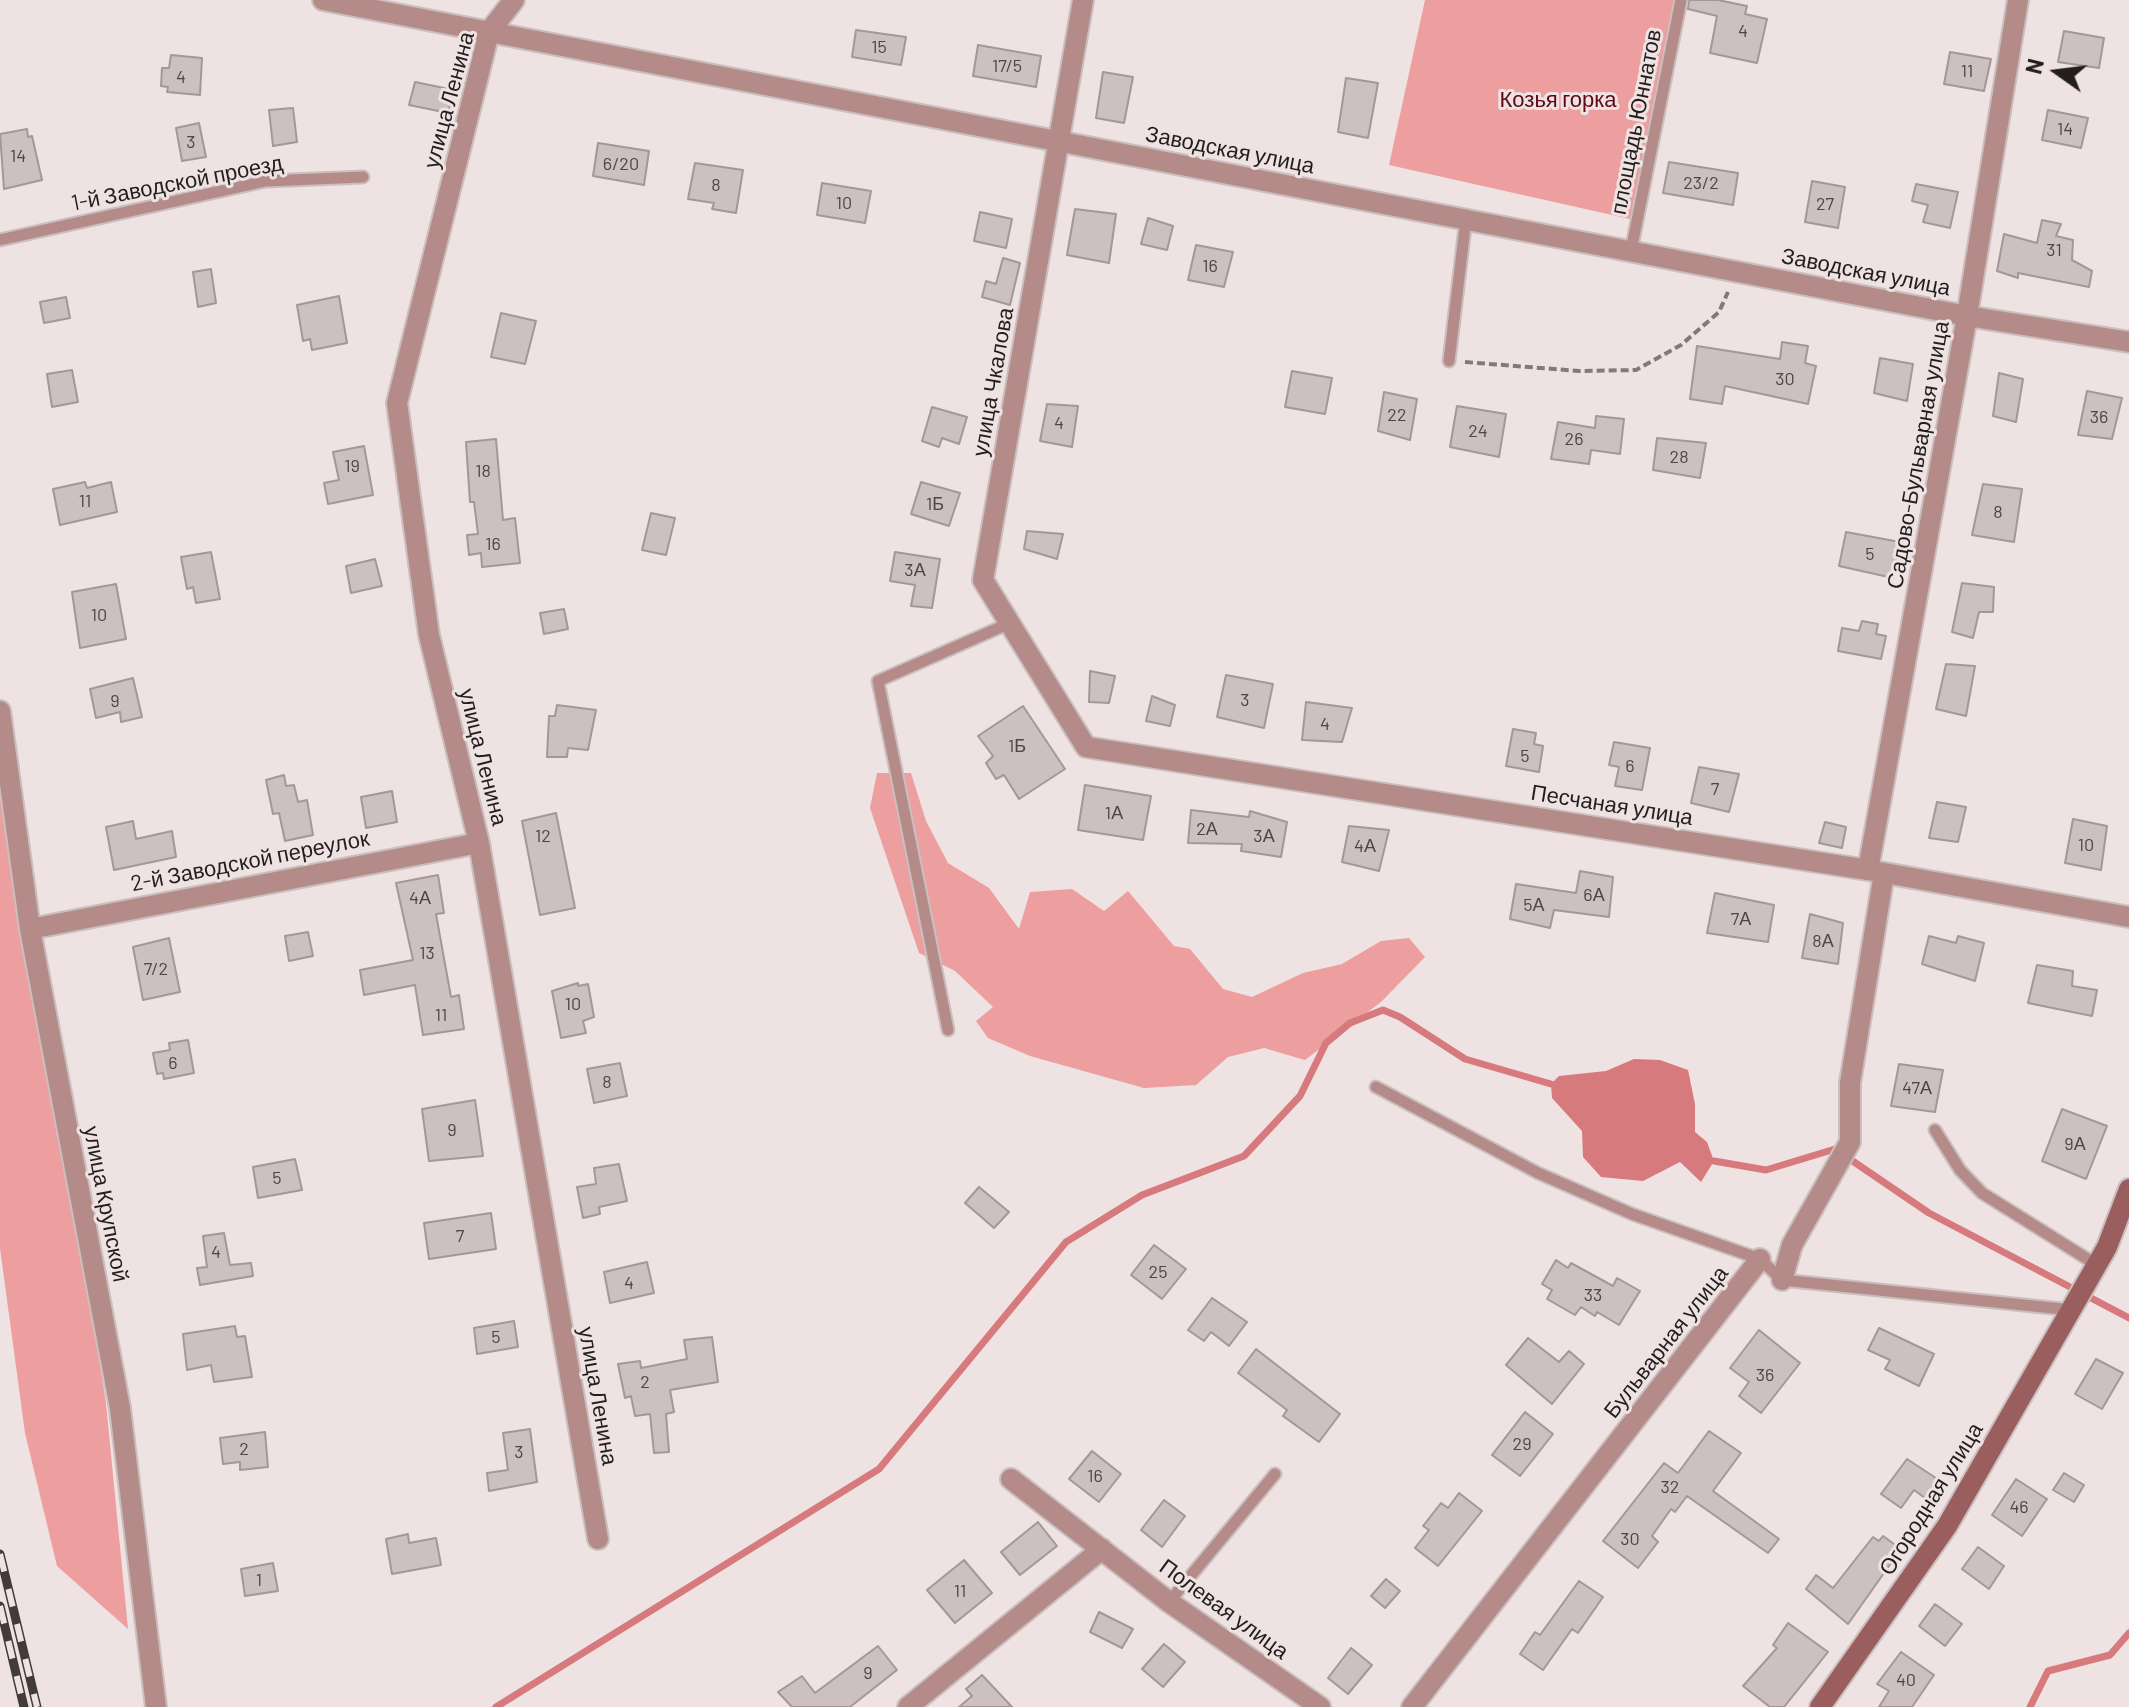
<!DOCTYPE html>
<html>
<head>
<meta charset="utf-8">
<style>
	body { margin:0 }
	#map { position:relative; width:2129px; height:1707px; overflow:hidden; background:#efe2e2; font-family:Barlow,sans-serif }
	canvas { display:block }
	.north { position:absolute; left:2017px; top:32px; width:80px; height:80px; -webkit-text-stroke:6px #efe2e2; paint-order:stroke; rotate:284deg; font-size:22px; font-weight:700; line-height:32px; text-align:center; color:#221e1e }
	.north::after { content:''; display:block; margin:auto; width:28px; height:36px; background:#221e1e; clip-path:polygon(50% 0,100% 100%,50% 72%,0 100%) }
</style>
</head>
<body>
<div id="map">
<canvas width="2129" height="1707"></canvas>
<div class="north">N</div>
</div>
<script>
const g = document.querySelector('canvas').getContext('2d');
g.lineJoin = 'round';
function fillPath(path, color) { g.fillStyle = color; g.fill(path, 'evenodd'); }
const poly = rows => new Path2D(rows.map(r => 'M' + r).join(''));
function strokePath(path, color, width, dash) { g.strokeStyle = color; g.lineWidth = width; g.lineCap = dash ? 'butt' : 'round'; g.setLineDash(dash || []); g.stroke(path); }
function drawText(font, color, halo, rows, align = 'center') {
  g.font = font + ' Barlow,sans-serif'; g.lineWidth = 6; g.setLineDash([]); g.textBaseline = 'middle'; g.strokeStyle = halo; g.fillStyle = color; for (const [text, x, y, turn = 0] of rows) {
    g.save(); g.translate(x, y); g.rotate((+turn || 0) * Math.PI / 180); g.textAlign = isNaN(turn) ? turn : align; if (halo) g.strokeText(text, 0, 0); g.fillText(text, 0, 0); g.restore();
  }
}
fillPath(poly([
	[1425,0,1679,0,1639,221,1389,165],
	[0,739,106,1403,128,1629,57,1566,25,1433,0,1248],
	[877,773,911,773,926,821,948,863,989,888,1019,929,1030,892,1072,889,1104,911,1128,891,1174,946,1190,949,1223,989,1252,997,1303,973,1342,964,1381,941,1409,938,1425,957,1381,1002,1305,1060,1264,1048,1228,1057,1196,1085,1144,1088,1030,1056,988,1038,976,1021,993,1007,955,971,919,953,870,808]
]), '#ed9e9f');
fillPath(poly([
	[1634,1059,1660,1060,1688,1070,1695,1104,1695,1132,1707,1142,1714,1161,1701,1182,1680,1162,1643,1181,1601,1177,1583,1157,1582,1131,1552,1098,1551,1084,1559,1076,1606,1071]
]), '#d77a7d');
strokePath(poly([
	[1714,1161,1766,1170,1835,1149,1929,1213,2129,1318],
	[496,1707,879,1469,1066,1242,1142,1195,1244,1156,1300,1096,1326,1043,1350,1023,1383,1010,1400,1017,1465,1059,1551,1084],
	[2030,1707,2048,1671,2110,1655,2129,1633]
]), '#d77a7d', 7);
const building = poly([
	[1689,0,1718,0,1747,6,1745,14,1767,19,1757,63,1710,53,1717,16,1688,9,1689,0],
	[856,30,906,37,901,65,852,57,856,30],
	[2064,31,2104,38,2099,68,2058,62,2064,31],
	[978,45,1041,56,1036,87,973,76,978,45],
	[1950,52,1991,59,1984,91,1944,84,1950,52],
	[171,55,202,58,200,95,167,92,168,87,161,86,162,68,169,68,171,55],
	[1103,72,1133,77,1124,123,1096,118,1103,72],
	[1346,78,1378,83,1368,138,1338,132,1346,78],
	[415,82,454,90,448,113,409,105,415,82],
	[293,108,297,142,273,146,269,110,293,108],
	[2048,110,2088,118,2081,148,2042,140,2048,110],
	[199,123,206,157,182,161,176,128,199,123],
	[27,129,28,137,32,136,42,180,4,189,0,134,27,129],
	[598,143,649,151,644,185,593,176,598,143],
	[1669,162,1738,173,1733,205,1663,193,1669,162],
	[695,163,743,170,736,213,712,209,714,203,688,199,695,163],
	[1812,181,1845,187,1838,228,1805,222,1812,181],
	[822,183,871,191,865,223,817,215,822,183],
	[1916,184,1958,192,1950,228,1923,222,1928,205,1912,201,1916,184],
	[1075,209,1116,214,1109,263,1067,255,1075,209],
	[980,212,1012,219,1006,248,974,241,980,212],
	[1148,218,1173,226,1167,250,1141,244,1148,218],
	[2042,220,2061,224,2056,236,2073,240,2072,260,2092,271,2089,287,2018,273,2018,278,1997,271,2004,234,2037,243,2042,220],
	[1196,245,1233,252,1224,287,1188,280,1196,245],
	[1003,258,1020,263,1010,305,982,297,986,281,996,284,1003,258],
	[211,269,216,303,198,307,193,272,211,269],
	[339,296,347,343,312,350,310,339,303,341,297,305,339,296],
	[66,297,70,318,44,323,40,302,66,297],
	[501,313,536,321,525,364,491,357,501,313],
	[1782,342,1808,346,1805,363,1816,366,1808,404,1725,386,1722,404,1690,399,1697,346,1780,359,1782,342],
	[1880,358,1913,364,1907,401,1874,393,1880,358],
	[72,370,78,402,52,407,47,374,72,370],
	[1292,371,1332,378,1325,414,1285,407,1292,371],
	[1999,373,2023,379,2016,422,1993,416,1999,373],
	[2087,391,2122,398,2112,439,2078,435,2087,391],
	[1384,392,1417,399,1410,440,1378,431,1384,392],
	[1047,404,1078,406,1072,447,1040,441,1047,404],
	[1457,406,1506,414,1499,457,1450,447,1457,406],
	[932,407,967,417,959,444,942,438,939,447,922,441,932,407],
	[1596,416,1624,419,1620,454,1591,450,1589,464,1551,459,1558,422,1595,428,1596,416],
	[1657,438,1706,443,1700,478,1653,470,1657,438],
	[496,439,503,520,515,518,520,563,482,567,481,553,469,555,467,535,478,534,474,502,470,502,466,442,496,439],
	[364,446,373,495,328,504,324,483,339,480,333,452,364,446],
	[85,482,87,488,111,482,117,512,60,525,53,489,85,482],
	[921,482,960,493,949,526,911,514,921,482],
	[1983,484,2022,489,2014,542,1972,535,1983,484],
	[651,513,675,518,666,555,642,550,651,513],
	[1027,531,1063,534,1057,559,1024,549,1027,531],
	[1846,532,1900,542,1893,578,1839,566,1846,532],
	[211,552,220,599,196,603,193,587,187,589,181,557,211,552],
	[895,552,940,559,932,608,911,606,915,585,890,581,895,552],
	[375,559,382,586,351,593,346,566,375,559],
	[1962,583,1994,587,1993,612,1979,612,1973,638,1952,632,1962,583],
	[116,584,126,639,80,648,72,592,116,584],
	[564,609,568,629,544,634,540,613,564,609],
	[1862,621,1878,624,1876,634,1886,636,1881,659,1838,651,1842,628,1859,631,1862,621],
	[1946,664,1975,666,1966,716,1936,709,1946,664],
	[1090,671,1115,676,1109,703,1089,702,1090,671],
	[1226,675,1273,684,1264,728,1217,717,1226,675],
	[133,678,142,717,121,722,120,712,96,718,90,689,133,678],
	[1152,696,1175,705,1170,726,1146,721,1152,696],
	[1306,702,1352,708,1342,742,1302,740,1306,702],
	[557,705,596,710,588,750,568,748,567,757,547,757,549,716,555,716,557,705],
	[1023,706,1065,769,1019,799,1004,775,996,779,986,763,993,756,978,736,1023,706],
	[1513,729,1536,733,1534,744,1543,746,1539,772,1506,766,1513,729],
	[1614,742,1650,748,1642,790,1615,786,1619,767,1609,765,1614,742],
	[1699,767,1739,774,1729,812,1691,803,1699,767],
	[284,775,286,786,294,785,298,802,307,800,313,835,285,841,279,813,273,814,266,780,284,775],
	[1085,785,1151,796,1143,840,1078,830,1085,785],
	[392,791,397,822,366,828,361,797,392,791],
	[1937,802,1966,807,1958,842,1929,838,1937,802],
	[1191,810,1249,817,1250,811,1287,822,1281,857,1241,851,1242,844,1188,843,1191,810],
	[556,813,575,908,540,915,522,821,556,813],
	[2073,819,2107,826,2101,870,2065,863,2073,819],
	[133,821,136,839,172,831,176,857,114,870,106,827,133,821],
	[1825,822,1846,827,1842,848,1819,843,1825,822],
	[1349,826,1389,830,1379,871,1342,862,1349,826],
	[1580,871,1613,877,1609,917,1554,910,1550,928,1510,919,1516,884,1576,893,1580,871],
	[438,875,444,913,436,914,451,997,459,995,464,1029,423,1035,415,985,364,995,360,970,413,960,396,883,438,875],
	[1715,893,1774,905,1768,942,1707,933,1715,893],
	[1810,914,1843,923,1838,964,1802,958,1810,914],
	[308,932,313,956,289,961,285,936,308,932],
	[1929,936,1956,943,1958,936,1984,943,1975,981,1922,964,1929,936],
	[169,938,180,992,143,1000,133,947,169,938],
	[2037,965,2073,971,2072,986,2097,990,2092,1016,2028,1003,2037,965],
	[578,983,578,986,588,984,594,1017,583,1021,586,1033,561,1038,552,991,578,983],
	[188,1040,194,1073,164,1079,163,1073,157,1074,153,1053,170,1050,169,1043,188,1040],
	[620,1063,627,1096,594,1103,587,1069,620,1063],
	[1899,1064,1943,1070,1935,1112,1891,1106,1899,1064],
	[475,1100,483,1156,429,1161,422,1109,475,1100],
	[2062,1109,2107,1126,2086,1179,2042,1161,2062,1109],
	[295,1159,302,1190,258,1198,253,1167,295,1159],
	[619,1164,627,1201,599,1207,600,1214,583,1218,577,1187,596,1184,594,1168,619,1164],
	[979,1187,1009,1212,994,1228,965,1203,979,1187],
	[491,1213,496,1249,429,1259,424,1223,491,1213],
	[224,1233,230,1265,251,1263,253,1276,200,1285,197,1268,207,1267,203,1236,224,1233],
	[1154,1245,1186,1269,1162,1299,1131,1275,1154,1245],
	[1556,1260,1568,1268,1571,1263,1613,1286,1617,1278,1640,1291,1619,1325,1597,1312,1595,1316,1581,1307,1575,1315,1547,1299,1552,1290,1542,1284,1556,1260],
	[647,1262,654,1293,610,1303,604,1272,647,1262],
	[1212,1298,1247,1322,1229,1346,1211,1332,1204,1341,1188,1330,1212,1298],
	[514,1321,518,1347,477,1354,474,1328,514,1321],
	[235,1326,237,1337,245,1336,252,1377,214,1382,211,1365,187,1370,183,1334,235,1326],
	[1879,1328,1934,1354,1919,1386,1885,1369,1890,1360,1868,1350,1879,1328],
	[1759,1330,1800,1363,1761,1413,1739,1396,1749,1382,1730,1368,1759,1330],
	[712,1337,718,1382,670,1390,674,1412,666,1414,669,1452,654,1453,650,1414,635,1416,631,1396,625,1398,618,1364,640,1361,641,1368,687,1359,684,1340,712,1337],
	[1528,1338,1559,1362,1569,1351,1584,1364,1552,1404,1506,1365,1528,1338],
	[1256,1349,1340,1414,1319,1442,1283,1416,1287,1410,1238,1373,1256,1349],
	[2096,1359,2123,1373,2102,1409,2075,1394,2096,1359],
	[1525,1412,1553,1434,1520,1476,1492,1455,1525,1412],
	[530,1429,537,1482,489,1491,487,1473,508,1470,503,1433,530,1429],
	[1709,1431,1741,1453,1713,1491,1779,1539,1768,1553,1687,1496,1675,1512,1671,1509,1652,1536,1658,1542,1638,1568,1603,1541,1664,1463,1678,1473,1709,1431],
	[265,1432,268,1467,240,1470,240,1462,223,1464,220,1438,265,1432],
	[1092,1451,1121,1474,1099,1502,1069,1479,1092,1451],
	[1907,1459,1942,1482,1929,1501,1914,1490,1901,1508,1881,1494,1907,1459],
	[2064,1473,2084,1485,2074,1502,2053,1490,2064,1473],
	[2016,1479,2047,1499,2022,1536,1992,1515,2016,1479],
	[1459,1493,1482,1511,1438,1566,1415,1548,1429,1530,1423,1526,1441,1503,1448,1508,1459,1493],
	[1164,1500,1185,1516,1162,1547,1141,1530,1164,1500],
	[1038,1522,1057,1546,1020,1575,1001,1552,1038,1522],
	[408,1534,409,1543,436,1538,441,1565,392,1574,386,1539,408,1534],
	[1883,1536,1901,1549,1848,1624,1806,1589,1816,1575,1833,1588,1873,1537,1879,1541,1883,1536],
	[1978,1547,2004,1566,1989,1589,1962,1569,1978,1547],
	[964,1560,992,1593,955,1623,927,1590,964,1560],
	[273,1563,278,1591,245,1596,241,1569,273,1563],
	[1386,1579,1400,1591,1385,1608,1371,1596,1386,1579],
	[1579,1581,1603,1597,1578,1633,1572,1629,1543,1670,1520,1654,1535,1632,1540,1635,1579,1581],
	[1935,1604,1962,1624,1945,1646,1919,1626,1935,1604],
	[1099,1612,1133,1629,1122,1648,1090,1632,1099,1612],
	[1788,1623,1828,1652,1784,1707,1770,1707,1743,1686,1777,1648,1773,1645,1788,1623],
	[1164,1644,1185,1662,1163,1687,1142,1669,1164,1644],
	[878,1646,897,1670,850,1707,792,1707,778,1692,802,1676,815,1693,878,1646],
	[1351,1648,1372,1665,1348,1694,1328,1678,1351,1648],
	[1901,1652,1934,1675,1912,1707,1879,1707,1889,1691,1877,1684,1901,1652],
	[982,1675,1012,1707,959,1707,972,1696,966,1689,982,1675]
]);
fillPath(building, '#ccc0c0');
strokePath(building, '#a39797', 2);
const lane = poly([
	[0,240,266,181,363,177],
	[1631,251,1681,0],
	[1449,361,1466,219],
	[948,1030,878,681,1010,623],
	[1376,1087,1538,1173,1632,1214,1760,1259,1782,1280,2072,1310],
	[1935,1130,1960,1170,1982,1193,2097,1265],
	[1169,1602,1275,1474]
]);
const street = poly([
	[323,0,1967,316,2129,342],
	[514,0,489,32,397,403,429,635,479,843,598,1539],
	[1083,0,983,580,1086,747,1868,870,2129,917],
	[0,711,30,929,120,1408,156,1707],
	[1868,870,1967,316,2018,0],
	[30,929,479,843],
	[1782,1280,1792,1245,1850,1142,1850,1083,1884,873],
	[1011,1479,1169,1602,1320,1707],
	[908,1707,1102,1549],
	[1412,1707,1760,1259]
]);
const secondary = poly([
	[1820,1707,1947,1526,2107,1247,2129,1189]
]);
strokePath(lane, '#cabfbf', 15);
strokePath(street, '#cabfbf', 24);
strokePath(secondary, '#cabfbf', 24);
strokePath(poly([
	[1465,362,1579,371,1636,370,1681,345,1719,312,1728,292]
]), '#827a7a', 4, [8, 4]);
strokePath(lane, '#b58b8a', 11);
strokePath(street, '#b58b8a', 20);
strokePath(secondary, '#9a5e5f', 20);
const rail = poly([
	[0,1554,37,1707],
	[0,1606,24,1707]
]);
strokePath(rail, '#413b3b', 9);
strokePath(rail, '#efe2e2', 6, [18]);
drawText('18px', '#4c4646', null, [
	["4",1743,31],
	["15",879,47],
	["17/5",1007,66],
	["11",1967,71],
	["4",181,77],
	["14",2065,129],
	["3",191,142],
	["14",18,156],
	["6/20",621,164],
	["23/2",1701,183],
	["8",716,185],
	["10",844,203],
	["27",1825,204],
	["31",2054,250],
	["16",1210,266],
	["30",1785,379],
	["22",1397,415],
	["36",2099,417],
	["4",1059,423],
	["24",1478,431],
	["26",1574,439],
	["28",1679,457],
	["19",352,466],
	["18",483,471],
	["11",85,501],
	["1Б",935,504],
	["8",1998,512],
	["16",493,544],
	["5",1870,554],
	["3А",915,570],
	["10",99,615],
	["3",1245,700],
	["9",115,701],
	["4",1325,724],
	["1Б",1017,746],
	["5",1525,756],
	["6",1630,766],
	["7",1715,789],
	["1А",1114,813],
	["2А",1207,829],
	["12",543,836],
	["3А",1264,836],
	["10",2086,845],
	["4А",1365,846],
	["6А",1594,895],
	["4А",420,898],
	["5А",1534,905],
	["7А",1741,919],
	["8А",1823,941],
	["13",427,953],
	["7/2",156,969],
	["10",573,1004],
	["11",441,1015],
	["6",173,1063],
	["8",607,1082],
	["47А",1917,1088],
	["9",452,1130],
	["9А",2075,1144],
	["5",277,1178],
	["7",460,1236],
	["4",216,1252],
	["25",1158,1272],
	["4",629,1283],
	["33",1593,1295],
	["5",496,1337],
	["36",1765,1375],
	["2",645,1382],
	["29",1522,1444],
	["2",244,1449],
	["3",519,1452],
	["16",1095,1476],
	["32",1670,1487],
	["46",2019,1507],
	["30",1630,1539],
	["1",259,1580],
	["11",960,1591],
	["9",868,1673],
	["40",1906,1680]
]);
drawText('22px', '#221e1e', '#efe2e2', [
	["улица Ленина",449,100,-75],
	["площадь Юннатов",1636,122,-79],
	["Заводская улица",1230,150,11],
	["1-й Заводской проезд",177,183,-11],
	["Заводская улица",1866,272,11],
	["улица Чкалова",993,382,-80],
	["Садово-Бульварная улица",1918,455,-80],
	["улица Ленина",483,757,76],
	["Песчаная улица",1612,805,9],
	["2-й Заводской переулок",250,861,-11],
	["улица Крупской",106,1204,79],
	["Бульварная улица",1666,1342,-52],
	["улица Ленина",598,1396,80],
	["Огородная улица",1931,1499,-58],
	["Полевая улица",1224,1609,36]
]);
drawText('22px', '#5e0818', '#efe2e2', [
	["Козья горка",1558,100]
]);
</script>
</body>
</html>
